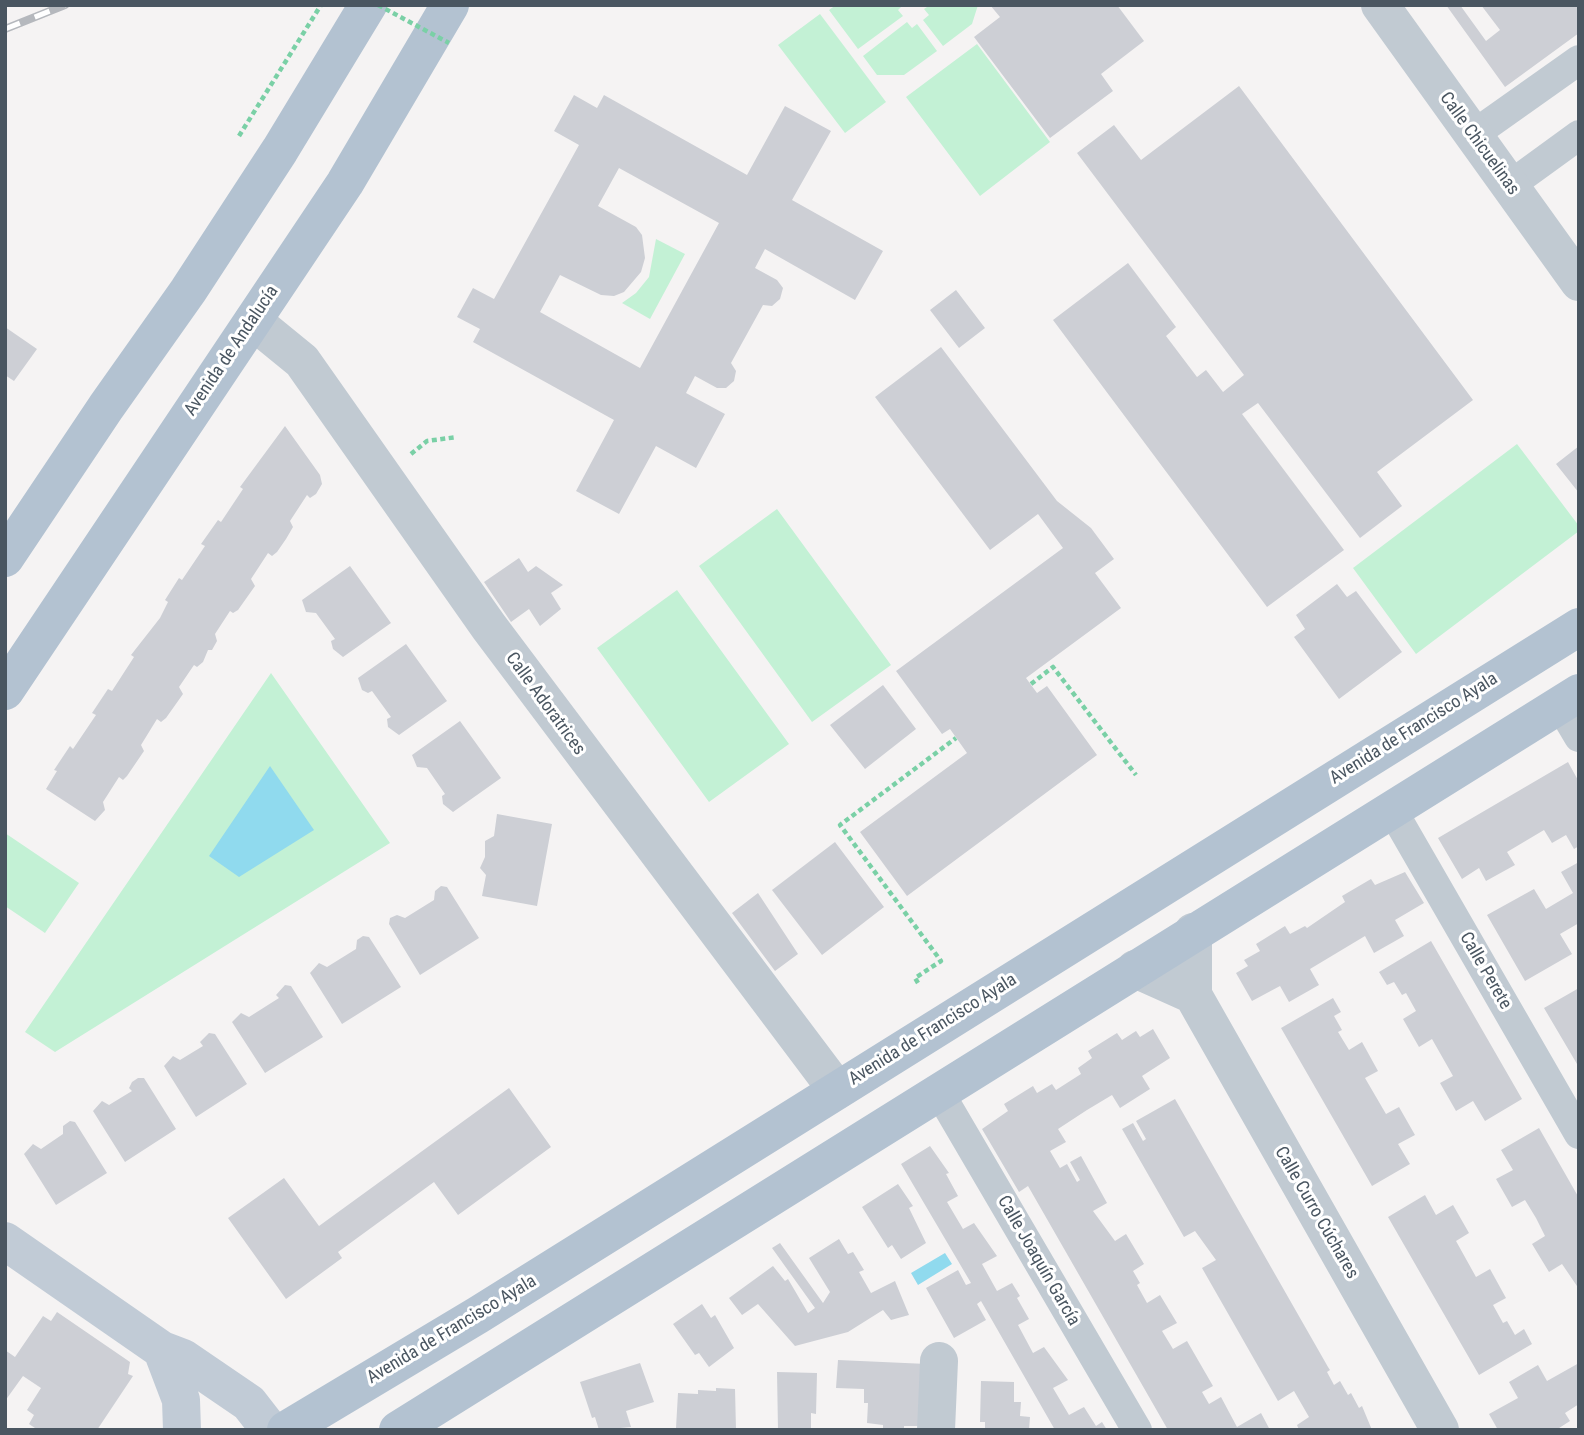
<!DOCTYPE html>
<html>
<head>
<meta charset="utf-8">
<style>
	body { margin:0 }
	#map { position:relative; width:1584px; height:1435px; overflow:hidden; background:#f5f3f3; font-family:"Roboto Condensed",sans-serif }
	canvas { display:block }
	.frame { position:absolute; inset:0; border:7px solid #4a5661; pointer-events:none }
</style>
</head>
<body>
<div id="map">
<canvas width="1584" height="1435"></canvas>
<div class="frame"></div>
</div>
<script>
const g = document.querySelector('canvas').getContext('2d');
g.lineJoin = 'round';
function fillPath(path, color) { g.fillStyle = color; g.fill(path, 'evenodd'); }
const poly = rows => new Path2D(rows.map(r => 'M' + r).join(''));
function strokePath(path, color, width, dash) { g.strokeStyle = color; g.lineWidth = width; g.lineCap = dash ? 'butt' : 'round'; g.setLineDash(dash || []); g.stroke(path); }
function drawText(font, color, halo, rows, align = 'center') {
  g.font = font + ' "Roboto Condensed",sans-serif'; g.lineWidth = 6; g.setLineDash([]); g.textBaseline = 'middle'; g.strokeStyle = halo; g.fillStyle = color; for (const [text, x, y, turn = 0] of rows) {
    g.save(); g.translate(x, y); g.rotate((+turn || 0) * Math.PI / 180); g.textAlign = isNaN(turn) ? turn : align; if (halo) g.strokeText(text, 0, 0); g.fillText(text, 0, 0); g.restore();
  }
}
fillPath(poly([
	[836,5,903,5,898,10,903,16,858,49,829,10],
	[930,5,978,5,972,24,943,46,923,20,929,15,924,9],
	[820,14,886,102,845,133,778,45],
	[907,22,912,28,917,24,937,51,904,75,877,75,863,56],
	[977,44,1050,142,980,196,906,97],
	[656,239,685,254,650,319,622,303,636,293,649,277],
	[1517,444,1579,526,1579,531,1416,654,1353,568],
	[777,509,891,665,812,722,699,566],
	[677,590,789,744,709,802,597,648],
	[271,673,390,843,55,1052,25,1032],
	[5,833,79,883,45,933,5,906]
]), '#c3f1d5');
fillPath(poly([
	[270,766,314,830,239,877,209,856],
	[945,1253,952,1264,918,1285,911,1273]
]), '#90daee');
fillPath(poly([
	[990,5,1117,5,1144,41,1101,74,1113,91,1050,138,974,37,1000,17],
	[1446,5,1460,5,1486,41,1500,30,1481,5,1579,5,1579,33,1505,87],
	[1239,86,1473,400,1377,472,1402,506,1360,538,1258,403,1242,414,1344,550,1267,607,1053,320,1128,263,1176,327,1166,336,1197,377,1206,370,1223,392,1244,375,1077,153,1114,125,1141,160],
	[574,95,597,108,604,95,747,175,785,106,831,131,792,200,883,251,855,300,765,249,755,268,777,280,783,288,780,299,772,306,763,305,731,363,736,371,734,381,726,388,717,388,695,376,686,393,725,414,696,468,656,446,619,514,576,491,614,420,473,342,480,329,457,317,473,288,494,299,579,145,554,131],
	[619,168,719,223,640,368,540,312,560,275,601,295,614,296,624,292,641,272,645,258,642,235,636,227,598,206],
	[956,290,985,328,959,348,930,310],
	[5,327,37,349,14,381,5,375],
	[941,347,1057,501,1091,528,1114,559,1095,573,1121,608,1026,678,1037,693,1047,686,1097,755,907,896,860,832,967,753,950,729,942,734,896,671,1063,548,1038,514,990,550,875,397],
	[285,426,320,475,322,484,316,494,310,498,307,495,290,521,293,527,286,539,277,552,272,556,268,553,251,579,255,586,238,610,233,613,230,611,215,634,217,641,212,650,208,650,203,662,197,667,194,665,179,687,183,694,166,718,161,722,157,719,141,745,144,751,127,776,123,780,119,777,103,802,105,810,95,821,46,789,57,771,54,770,70,746,73,749,96,715,92,713,108,689,112,691,134,657,131,655,160,618,168,602,165,600,179,578,182,580,205,546,201,544,218,520,221,522,243,489,240,487],
	[1579,446,1579,493,1556,464],
	[519,558,528,572,536,566,563,585,551,593,561,609,540,626,529,609,511,622,484,582],
	[350,566,391,623,343,657,333,649,331,641,335,639,316,613,306,612,302,600],
	[1337,584,1347,597,1356,591,1402,652,1339,699,1294,637,1305,629,1296,615],
	[406,644,447,701,399,735,388,727,387,719,391,717,372,691,368,693,362,690,358,678],
	[883,685,916,729,865,769,830,725],
	[460,721,501,778,453,812,443,804,442,796,445,794,427,768,417,767,412,755],
	[1568,762,1579,782,1579,846,1574,849,1566,835,1552,843,1544,830,1507,852,1515,865,1486,881,1479,868,1462,879,1438,838],
	[497,814,552,824,537,906,482,896,486,875,480,868,485,857,485,841,494,836],
	[835,842,884,907,822,955,772,890],
	[1579,862,1579,923,1560,934,1572,954,1525,981,1487,915,1534,889,1546,909,1573,893,1561,872],
	[1405,872,1424,903,1395,920,1404,936,1374,953,1365,936,1310,969,1319,985,1289,1002,1280,986,1252,1001,1236,973,1248,966,1244,960,1260,951,1256,944,1285,926,1290,934,1305,926,1307,928,1345,902,1342,896,1371,879,1375,885],
	[441,886,447,887,479,938,420,975,389,924,390,918,397,915,405,918,434,900,435,891],
	[758,893,798,954,775,971,732,913],
	[363,936,369,937,401,987,342,1024,310,973,319,963,327,967,356,949,357,940],
	[1431,941,1522,1099,1485,1121,1473,1101,1456,1111,1440,1083,1453,1076,1432,1039,1419,1047,1403,1019,1416,1011,1406,993,1402,995,1394,982,1387,985,1379,972],
	[285,985,291,986,323,1037,265,1073,232,1022,241,1013,249,1017,279,998,276,995],
	[1579,988,1579,1063,1577,1064,1544,1008],
	[1333,998,1341,1012,1334,1016,1342,1030,1338,1032,1349,1050,1362,1042,1378,1071,1365,1078,1386,1114,1399,1107,1415,1135,1398,1144,1410,1164,1372,1186,1281,1028],
	[1153,1029,1170,1058,1142,1076,1150,1089,1120,1108,1112,1095,1087,1110,1058,1129,1066,1142,1050,1151,1060,1168,1067,1164,1077,1182,1080,1180,1070,1162,1081,1156,1107,1203,1093,1211,1115,1241,1126,1234,1144,1264,1133,1271,1140,1283,1137,1285,1147,1303,1160,1295,1177,1323,1162,1331,1173,1349,1187,1341,1213,1386,1202,1392,1209,1404,1221,1397,1237,1427,1261,1413,1270,1430,1168,1430,1028,1186,1019,1192,982,1129,1008,1111,1004,1104,1033,1086,1037,1093,1052,1084,1056,1090,1081,1074,1078,1068,1092,1058,1088,1051,1117,1033,1122,1040,1136,1031,1140,1037],
	[209,1033,215,1034,247,1084,196,1117,164,1066,173,1056,180,1060,203,1046,200,1042],
	[138,1078,144,1078,176,1129,125,1162,93,1111,102,1101,109,1105,132,1091,129,1088,132,1082],
	[509,1088,551,1147,458,1215,434,1182,338,1252,342,1258,286,1299,228,1218,284,1178,319,1226],
	[1175,1099,1328,1367,1330,1370,1327,1372,1334,1385,1340,1381,1348,1395,1351,1393,1359,1408,1362,1406,1372,1430,1299,1430,1297,1425,1309,1417,1294,1391,1278,1401,1202,1268,1216,1260,1195,1231,1184,1237,1122,1129,1133,1123,1143,1141,1146,1139,1136,1121],
	[70,1121,75,1122,107,1173,56,1205,24,1154,33,1144,41,1149,63,1134,63,1126],
	[1539,1128,1579,1198,1579,1289,1562,1264,1549,1272,1532,1244,1545,1236,1536,1218,1525,1200,1512,1207,1496,1179,1513,1170,1501,1150],
	[930,1146,949,1173,946,1174,958,1196,947,1202,963,1229,974,1223,997,1256,982,1264,997,1291,1012,1283,1020,1296,1017,1298,1029,1319,1018,1325,1033,1353,1044,1347,1068,1380,1053,1388,1069,1415,1084,1407,1096,1426,1102,1422,1107,1430,1055,1430,981,1301,977,1304,986,1320,954,1338,926,1288,958,1270,966,1285,971,1283,901,1164],
	[898,1184,913,1206,909,1208,926,1243,901,1259,892,1245,888,1248,862,1207],
	[1425,1195,1436,1215,1453,1205,1469,1233,1456,1241,1476,1277,1490,1269,1506,1298,1493,1305,1503,1323,1507,1321,1515,1335,1524,1329,1532,1344,1479,1375,1388,1217],
	[839,1239,848,1254,853,1252,864,1270,859,1272,871,1293,895,1281,909,1315,891,1320,883,1310,848,1332,795,1346,758,1304,742,1315,729,1298,773,1266,785,1281,788,1279,808,1313,815,1308,772,1248,780,1243,823,1303,830,1292,809,1258],
	[702,1304,711,1318,715,1315,734,1348,709,1367,699,1353,695,1355,673,1324],
	[57,1312,130,1362,128,1374,133,1376,97,1430,38,1430,29,1424,34,1415,27,1410,41,1388,23,1376,5,1401,5,1350,15,1357,43,1316,51,1321],
	[838,1360,927,1364,924,1426,904,1426,904,1430,883,1430,883,1425,867,1423,868,1403,864,1403,864,1389,836,1388],
	[640,1363,654,1402,626,1411,631,1427,599,1430,595,1417,592,1418,580,1382],
	[1579,1363,1579,1404,1565,1413,1570,1421,1556,1430,1498,1430,1489,1414,1518,1398,1509,1382,1538,1365,1547,1381],
	[777,1372,817,1373,816,1414,811,1413,811,1430,778,1430],
	[981,1381,1014,1382,1014,1402,1021,1402,1020,1416,1030,1417,1029,1430,985,1430,985,1422,980,1422],
	[716,1388,735,1389,736,1430,676,1428,678,1393,698,1394,698,1390,716,1391]
]), '#cdcfd5');
strokePath(poly([
	[239,136,321,5],
	[411,454,427,441,457,437],
	[1031,684,1053,667,1136,775],
	[918,983,915,978,941,961,840,825,956,738]
]), '#7ad0a6', 4.5, [5, 3.5]);
strokePath(poly([
	[1473,135,1579,60],
	[1509,186,1579,135],
	[1560,705,1579,737],
	[1391,808,1579,1134],
	[939,1092,1137,1430]
]), '#c1cad2', 30);
strokePath(poly([
	[1380,5,1579,282],
	[253,321,302,361,489,627,837,1090],
	[936,1430,939,1361]
]), '#c1cad2', 38);
strokePath(poly([
	[1193,932,1193,995,1440,1430],
	[1135,969,1193,995]
]), '#c1cad2', 38);
strokePath(poly([
	[5,1241,162,1350,183,1358,249,1403,270,1430],
	[162,1350,181,1400,182,1430]
]), '#c1cbd6', 38);
strokePath(poly([
	[5,558,106,407,188,291,280,150,368,5],
	[5,691,345,183,450,5],
	[286,1430,478,1315,1579,627],
	[398,1430,1579,693]
]), '#b3c2d1', 38);
const rail = poly([
	[5,29,65,5]
]);
strokePath(rail, '#b5b8bd', 8);
strokePath(rail, '#fff', 5, [16]);
strokePath(poly([
	[378,5,449,43]
]), '#7ad0a6', 4.5, [5, 3.5]);
drawText('18px', '#4a5661', '#fff', [
	["Calle Chicuelinas",1479,144,54],
	["Avenida de Andalucía",232,351,-56],
	["Calle Adoratrices",545,704,54],
	["Avenida de Francisco Ayala",1414,729,-32],
	["Calle Perete",1485,971,60],
	["Avenida de Francisco Ayala",933,1030,-32],
	["Calle Curro Cúchares",1316,1213,60],
	["Calle Joaquín García",1038,1261,60],
	["Avenida de Francisco Ayala",452,1330,-31]
]);
</script>
</body>
</html>
